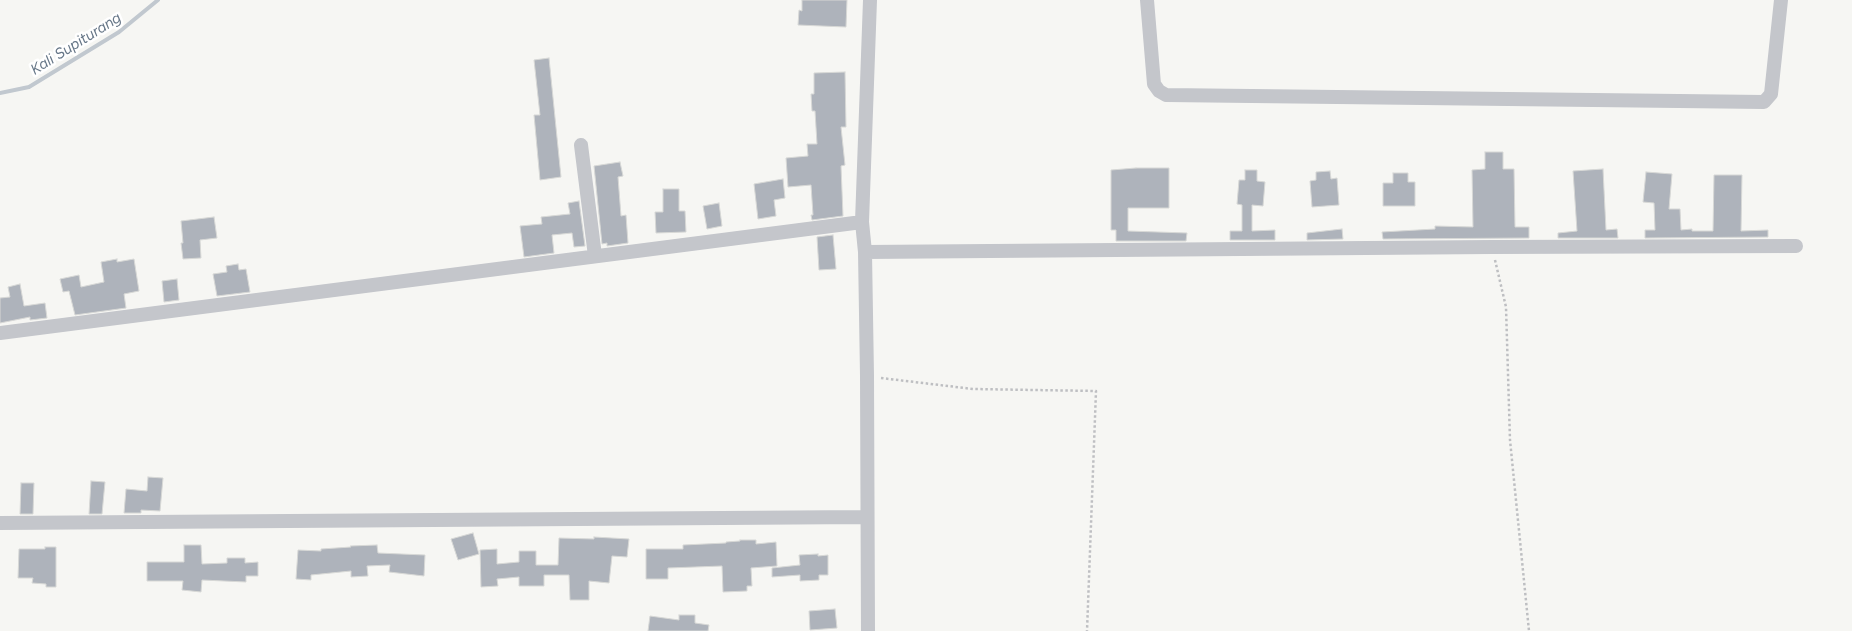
<!DOCTYPE html>
<html>
<head>
<meta charset="utf-8">
<style>
	body { margin:0 }
	canvas { display:block; background:#f6f6f3 }
</style>
</head>
<body>
<canvas width="1852" height="631"></canvas>
<script>
const g = document.querySelector('canvas').getContext('2d');
g.lineJoin = 'round';
const poly = rows => new Path2D(rows.map(r => 'M' + r).join(''));
function strokePath(path, color, width, dash) { g.strokeStyle = color; g.lineWidth = width; g.lineCap = dash ? 'butt' : 'round'; g.setLineDash(dash || []); g.stroke(path); }
function fillPath(path, color) { g.fillStyle = color; g.fill(path, 'evenodd'); }
function drawText(font, color, halo, rows, align = 'center') {
  g.font = font + ' Figtree,sans-serif'; g.lineWidth = 5; g.setLineDash([]); g.textBaseline = 'middle'; g.strokeStyle = halo; g.fillStyle = color; for (const [text, x, y, turn = 0] of rows) {
    g.save(); g.translate(x, y); g.rotate((+turn || 0) * Math.PI / 180); g.textAlign = isNaN(turn) ? turn : align; if (halo) g.strokeText(text, 0, 0); g.fillText(text, 0, 0); g.restore();
  }
}
strokePath(poly([
	[0,93,29,87,119,32,158,0]
]), '#c1c8cf', 4);
const building = poly([
	[802,0,847,0,846,27,798,25,799,10,802,11,802,0],
	[549,58,561,177,540,180,534,115,540,115,534,60,549,58],
	[845,72,846,127,841,127,845,165,841,166,843,216,812,220,811,215,813,215,811,185,788,187,786,158,808,156,807,144,817,144,815,111,812,111,811,94,814,94,814,73,845,72],
	[1485,152,1503,152,1503,169,1514,169,1515,227,1529,227,1529,238,1383,239,1382,232,1435,229,1435,226,1473,227,1472,170,1485,169,1485,152],
	[620,162,623,176,618,177,621,216,626,215,628,243,607,246,607,243,602,244,594,166,620,162],
	[1136,168,1169,168,1169,208,1128,208,1128,231,1187,233,1186,241,1116,241,1116,230,1111,230,1111,170,1136,168],
	[1603,169,1606,230,1617,229,1618,238,1558,238,1558,233,1577,231,1573,171,1603,169],
	[1245,170,1257,170,1257,181,1265,182,1263,206,1252,205,1252,231,1275,230,1275,240,1230,240,1230,231,1242,231,1242,205,1237,204,1239,180,1245,180,1245,170],
	[1330,171,1331,179,1337,178,1339,205,1312,207,1310,181,1316,180,1316,172,1330,171],
	[1646,172,1672,174,1669,209,1680,209,1681,230,1692,229,1692,231,1713,231,1714,175,1742,175,1741,231,1768,230,1768,237,1645,238,1645,230,1655,230,1654,203,1643,202,1646,172],
	[1393,173,1408,173,1408,182,1415,182,1415,206,1383,206,1383,183,1393,183,1393,173],
	[783,179,785,198,774,200,776,216,758,219,754,184,783,179],
	[663,189,679,189,679,211,685,211,686,232,656,233,655,212,663,212,663,189],
	[579,201,585,246,574,247,572,233,552,235,554,253,524,257,520,226,542,224,541,217,570,214,568,203,579,201],
	[719,203,722,226,707,229,703,206,719,203],
	[214,217,217,238,200,240,201,258,183,259,181,243,183,243,181,221,214,217],
	[1342,229,1343,239,1307,240,1307,233,1342,229],
	[833,235,836,269,819,270,817,237,833,235],
	[117,259,117,262,134,259,139,291,124,294,126,308,75,315,69,291,63,292,60,279,79,275,81,287,104,282,101,262,117,259],
	[238,264,239,270,246,269,250,292,217,296,213,274,227,272,226,266,238,264],
	[177,279,179,300,164,302,162,281,177,279],
	[20,284,24,306,45,303,47,318,30,320,30,317,0,323,0,298,10,297,8,287,20,284],
	[148,477,163,478,160,511,141,510,141,513,124,513,126,489,147,491,148,477],
	[91,481,105,482,102,514,89,514,91,481],
	[21,483,34,483,33,514,20,514,21,483],
	[473,533,479,554,458,560,451,539,473,533],
	[594,537,629,539,627,557,612,556,609,583,589,581,589,600,570,600,569,575,544,575,544,586,519,586,519,577,497,579,498,586,481,587,480,550,497,549,497,564,519,562,519,551,536,551,536,565,558,565,559,538,594,539,594,537],
	[740,540,756,540,756,544,776,542,777,566,751,568,752,586,747,586,747,591,723,592,722,566,668,568,668,579,646,579,646,549,683,549,683,545,726,543,726,542,740,541,740,540],
	[184,545,201,545,202,564,227,563,227,558,245,558,245,563,258,562,258,576,246,576,246,582,202,580,201,592,182,590,183,581,147,581,147,562,184,562,184,545],
	[377,545,378,553,425,555,424,576,389,572,390,565,367,566,368,576,351,577,351,571,311,575,311,580,296,579,298,550,321,551,321,549,351,547,350,546,377,545],
	[45,547,56,547,56,587,46,587,46,584,32,583,33,578,18,578,19,549,45,549,45,547],
	[818,554,818,556,828,555,828,575,819,575,819,580,800,581,800,575,772,577,772,568,800,565,799,555,818,554],
	[835,609,837,628,810,630,809,611,835,609],
	[679,615,695,615,695,623,709,625,708,631,648,631,650,616,679,620,679,615]
]);
fillPath(building, '#aeb3bb');
strokePath(building, '#d7d8d6', 1);
strokePath(poly([
	[1495,260,1506,307,1510,440,1529,631],
	[881,378,973,389,1096,391,1087,631]
]), '#bebfc2', 2.5, [2.5, 2.5]);
strokePath(poly([
	[1147,0,1154,84,1159,91,1166,95,1764,102,1771,94,1781,0],
	[581,145,595,256],
	[865,252,1492,247,1796,246],
	[0,333,862,222],
	[0,523,866,517],
	[868,631,867,376,865,252,862,222,870,0]
]), '#c4c6cb', 14);
drawText('italic 15px', '#667687', '#fff', [
	["Kali Supiturang",76,44,-32]
]);
</script>
</body>
</html>
